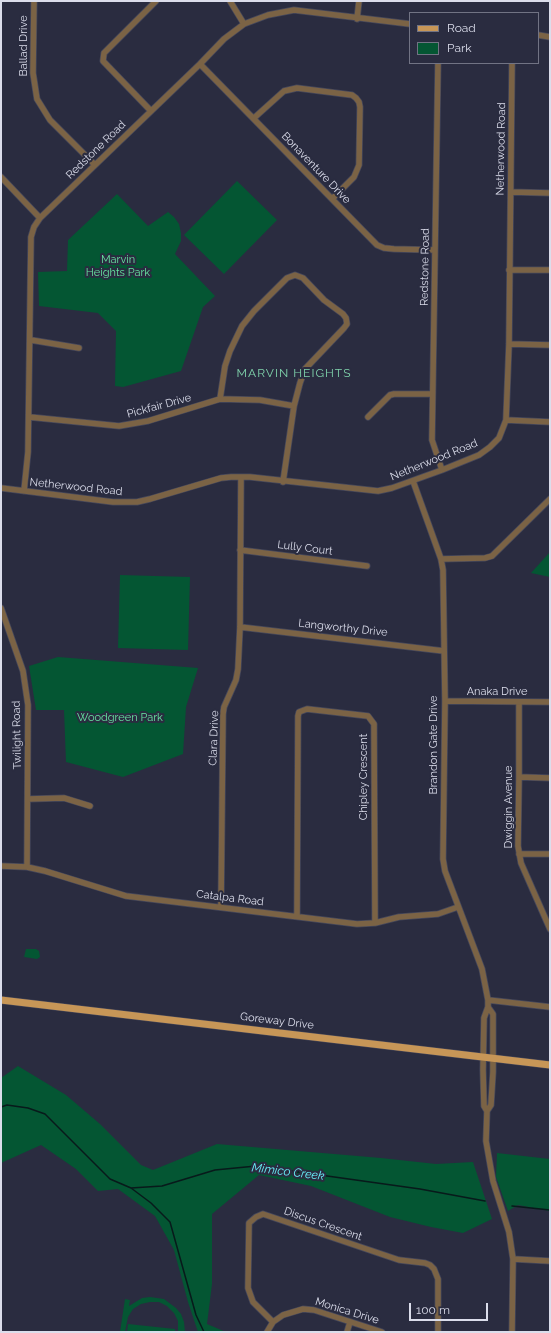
<!DOCTYPE html>
<html>
<head>
<meta charset="utf-8">
<style>
	body { margin:0 }
	#map { position:relative; width:551px; height:1333px; overflow:hidden; background:#2a2c40; font-family:Raleway,sans-serif }
	canvas { display:block }
	.frame { position:absolute; inset:0; border:2px solid #dbddeb; pointer-events:none }
	.legend { position:absolute; left:409px; top:12px; width:130px; height:52px; box-sizing:border-box; background:#2a2c40; border:1px solid #717384; margin:0; padding:5px 7px; list-style:none; font-size:12px; color:#dbddeb }
	.legend li { display:flex; align-items:center; gap:8px; height:20px }
	.legend b { width:20px; border:1px solid #717384 }
	.scale { position:absolute; left:409px; top:1303px; width:79px; height:18px; box-sizing:border-box; border:2px solid #dbddeb; border-top:0; padding-left:5px; font-size:12px; line-height:14px; white-space:nowrap; color:#dbddeb; -webkit-text-stroke:3px #2a2c40; paint-order:stroke }
</style>
</head>
<body>
<div id="map">
<canvas width="551" height="1333"></canvas>
<div class="frame"></div>
<ul class="legend">
<li><b style="height:5px;background:#c79657"></b>Road</li>
<li><b style="height:11px;background:#045633"></b>Park</li>
</ul>
<div class="scale">100 m</div>
</div>
<script>
const g = document.querySelector('canvas').getContext('2d');
g.lineJoin = 'round';
function fillPath(path, color) { g.fillStyle = color; g.fill(path, 'evenodd'); }
const poly = rows => new Path2D(rows.map(r => 'M' + r).join(''));
function strokePath(path, color, width, dash) { g.strokeStyle = color; g.lineWidth = width; g.lineCap = dash ? 'butt' : 'round'; g.setLineDash(dash || []); g.stroke(path); }
function drawText(font, color, halo, rows, align = 'center') {
  g.font = font + ' Raleway,sans-serif'; g.lineWidth = 4; g.setLineDash([]); g.textBaseline = 'middle'; g.strokeStyle = halo; g.fillStyle = color; for (const [text, x, y, turn = 0] of rows) {
    g.save(); g.translate(x, y); g.rotate((+turn || 0) * Math.PI / 180); g.textAlign = isNaN(turn) ? turn : align; if (halo) g.strokeText(text, 0, 0); g.fillText(text, 0, 0); g.restore();
  }
}
fillPath(poly([
	[237,181,277,220,224,274,184,235],
	[117,194,148,226,168,212,174,217,179,224,181,233,181,241,175,254,215,296,203,307,181,371,123,387,115,386,116,331,98,313,39,306,38,272,67,271,68,240],
	[550,552,550,577,531,573],
	[120,575,190,577,188,650,118,648],
	[58,657,198,668,186,707,183,754,123,777,66,762,64,710,36,710,29,666],
	[26,949,36,949,39,951,40,957,37,959,24,957],
	[18,1066,66,1095,100,1124,141,1165,153,1170,217,1144,381,1158,436,1164,473,1162,492,1219,463,1233,431,1227,390,1217,311,1186,259,1175,212,1214,212,1284,207,1324,226,1332,198,1332,188,1302,174,1250,155,1216,118,1189,98,1191,76,1169,41,1145,1,1163,1,1078],
	[497,1153,550,1159,550,1211,518,1205,508,1211,496,1177],
	[150,1297,164,1299,176,1308,181,1314,184,1322,185,1332,178,1332,178,1321,174,1313,167,1306,159,1302,150,1302,141,1304,133,1309,128,1317,125,1332,120,1332,125,1299,130,1300,129,1306,142,1298],
	[128,1324,175,1329,175,1332,127,1332]
]), '#045633');
strokePath(poly([
	[1,1107,7,1105,28,1108,45,1114,110,1179,131,1188,162,1186,215,1170,256,1166,420,1189,485,1201],
	[131,1188,151,1203,170,1222,196,1315,204,1332],
	[512,1206,550,1210]
]), '#081a1b', 1.5);
const minor = poly([
	[34,1,33,73,37,99,50,120,95,165],
	[230,1,244,24],
	[357,19,359,1],
	[538,35,550,37],
	[438,63,432,440,442,470],
	[200,64,377,245,384,248,394,249,435,250],
	[151,111,103,61,104,53,156,1],
	[254,118,284,91,297,88,352,95,356,98,359,102,360,107,359,165,354,177,332,199],
	[1,177,40,218],
	[511,192,550,193],
	[509,270,550,270],
	[31,340,79,348],
	[509,344,550,345],
	[220,399,225,366,230,351,242,326,254,311,287,278,295,275,303,278,324,300,343,314,346,318,347,324,344,328,305,369,300,383,294,406,283,482],
	[29,417,119,426,148,421,220,399,260,400,294,406],
	[368,417,390,395,394,394,432,394],
	[506,420,550,422],
	[413,481,441,559,443,570,445,701,443,859,445,871,482,969,488,1000,488,1007,484,1018,483,1070,484,1106,487,1111],
	[1,488,113,502,137,502,150,499,221,478,231,477,250,477,378,491,392,488,442,470,479,455,490,447,499,438,506,420,509,344,512,63],
	[24,491,28,452,31,237,34,227,40,218,200,64,224,39,244,24,268,15,294,10,410,24],
	[240,550,367,566],
	[441,559,485,558,492,556,550,499],
	[1,608,23,671,28,705,27,867],
	[240,627,444,651],
	[445,701,550,702],
	[519,702,519,777,518,846,521,863,550,929],
	[519,777,550,778],
	[28,799,64,798,90,806],
	[519,854,550,854],
	[1,866,27,867,45,871,126,896,357,924,375,923,399,917,438,914,458,907],
	[221,907,223,714,224,707,236,680,238,669,240,627,241,477],
	[297,916,298,716,299,712,307,709,368,716,374,724,375,923],
	[488,1000,550,1007],
	[488,1007,493,1014,493,1072,491,1105,487,1111,486,1141,493,1181,509,1232,513,1259,512,1332],
	[513,1259,550,1261],
	[273,1322,253,1302,248,1288,249,1223,256,1217,263,1214,399,1260,425,1263,430,1265,434,1269,438,1279,438,1332],
	[267,1332,273,1322,283,1315,303,1309,314,1310,382,1332],
	[347,1332,350,1322]
]);
const major = poly([
	[1,1000,550,1065]
]);
strokePath(minor, '#46485b', 7);
strokePath(major, '#46485b', 8);
strokePath(minor, '#7b6345', 5.5);
strokePath(major, '#c79657', 7);
drawText('11px', '#dbddeb', '#2a2c40', [
	["Ballad Drive",24,46,-90],
	["Netherwood Road",501,149,-89],
	["Redstone Road",96,150,-44],
	["Bonaventure Drive",316,168,46],
	["Redstone Road",425,267,-89],
	["Pickfair Drive",159,406,-15],
	["Netherwood Road",434,460,-22],
	["Netherwood Road",76,487,6],
	["Lully Court",305,548,7],
	["Langworthy Drive",343,628,6],
	["Anaka Drive",497,692],
	["Twilight Road",17,735,-91],
	["Clara Drive",214,738,-88],
	["Brandon Gate Drive",434,745,-90],
	["Chipley Crescent",364,777,-90],
	["Dwiggin Avenue",509,807,-90],
	["Catalpa Road",230,898,7],
	["Goreway Drive",277,1021,7],
	["Discus Crescent",323,1224,19],
	["Monica Drive",347,1311,17]
]);
drawText('11px', '#67e4a1', '#2a2c40', [
	["Marvin",118,260],
	["Heights Park",118,273],
	["Woodgreen Park",120,718]
]);
g.letterSpacing = '1px';
drawText('12px', '#7fd2ab', '#2a2c40', [
	["MARVIN HEIGHTS",294,373]
]);
g.letterSpacing = '0px';
drawText('italic 12px', '#69f0fa', '#2a2c40', [
	["Mimico Creek",288,1172,7]
]);
</script>
</body>
</html>
